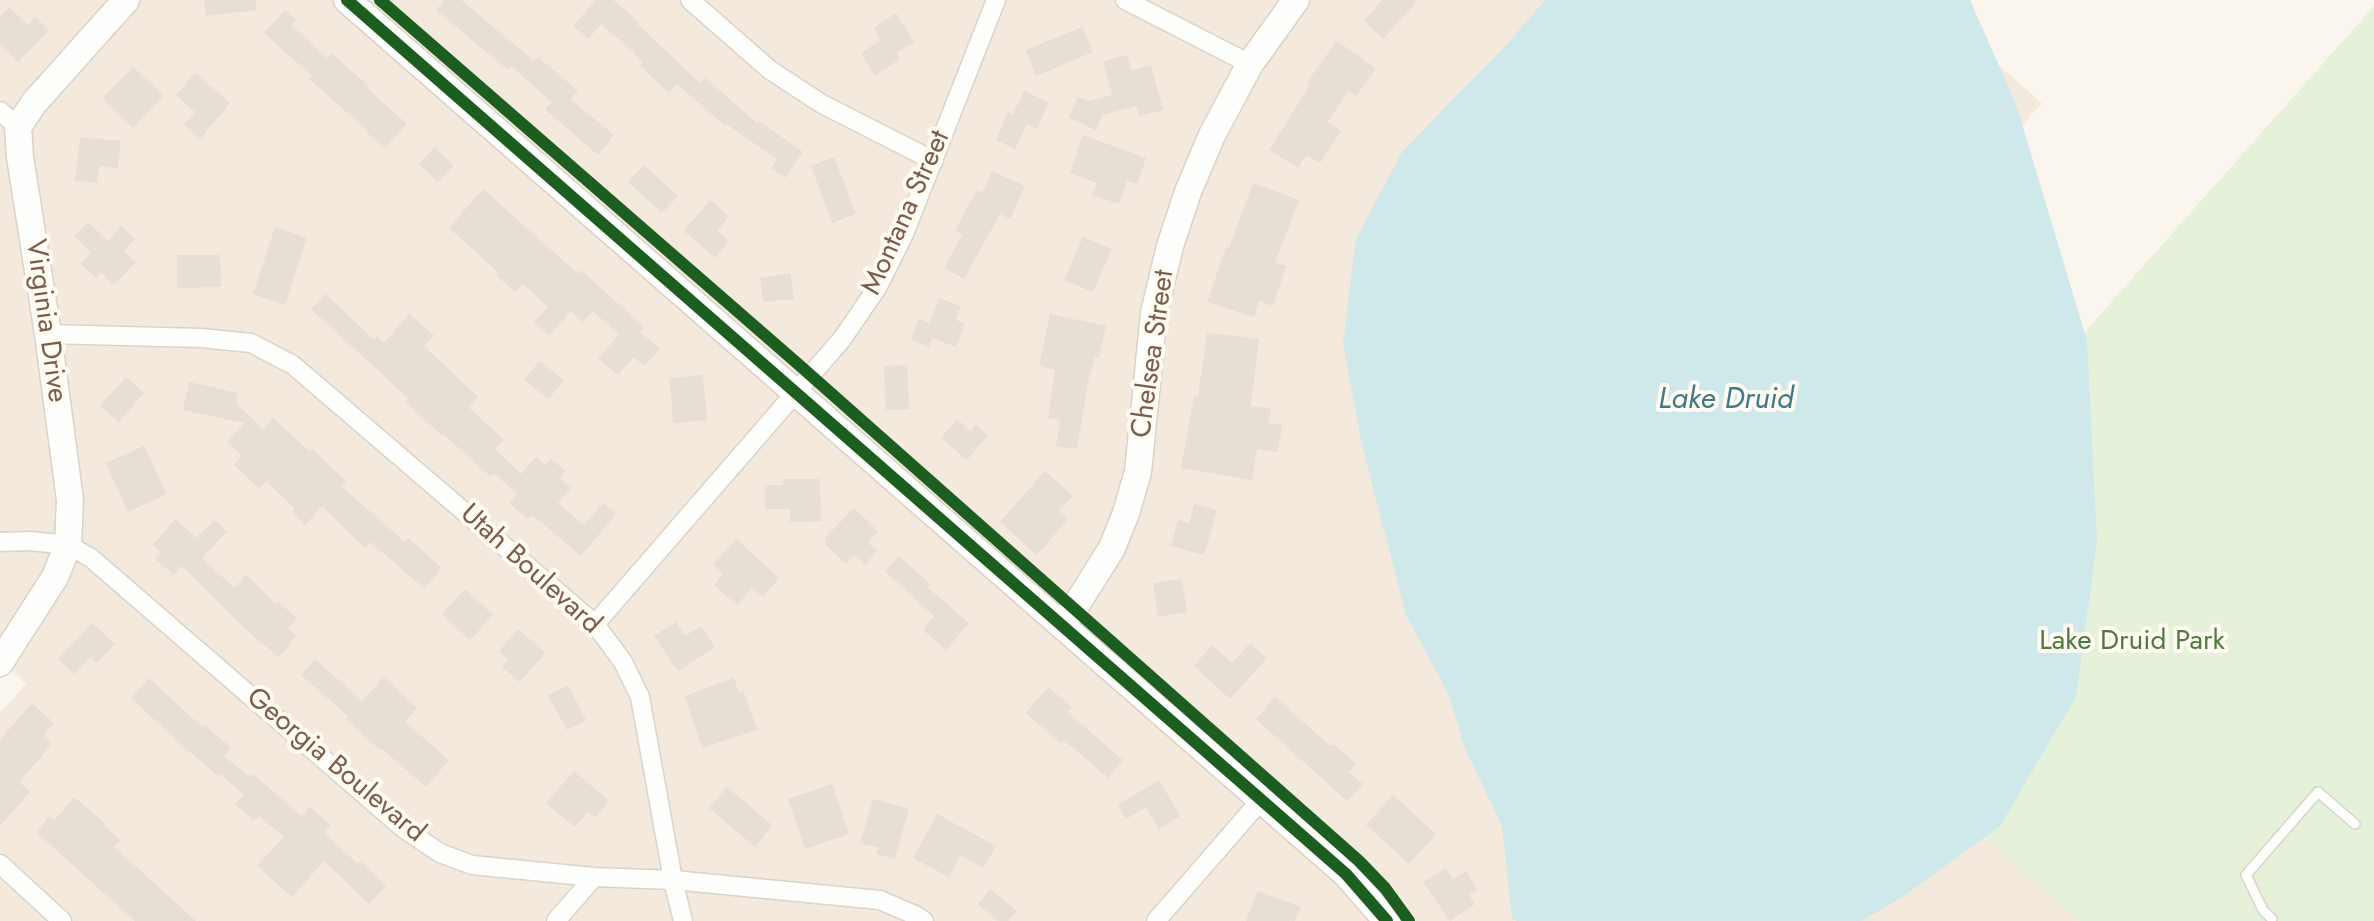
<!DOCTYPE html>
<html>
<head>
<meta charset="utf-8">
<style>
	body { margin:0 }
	canvas { display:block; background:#faf6ee }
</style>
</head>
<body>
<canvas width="2374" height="921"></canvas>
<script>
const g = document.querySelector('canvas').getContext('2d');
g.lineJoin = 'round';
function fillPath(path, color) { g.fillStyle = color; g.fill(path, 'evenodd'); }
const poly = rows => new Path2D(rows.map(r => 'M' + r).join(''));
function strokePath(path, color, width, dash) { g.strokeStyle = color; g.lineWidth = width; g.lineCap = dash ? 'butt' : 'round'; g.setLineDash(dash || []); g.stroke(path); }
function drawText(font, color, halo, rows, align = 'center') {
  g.font = font + ' Jost,sans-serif'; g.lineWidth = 8; g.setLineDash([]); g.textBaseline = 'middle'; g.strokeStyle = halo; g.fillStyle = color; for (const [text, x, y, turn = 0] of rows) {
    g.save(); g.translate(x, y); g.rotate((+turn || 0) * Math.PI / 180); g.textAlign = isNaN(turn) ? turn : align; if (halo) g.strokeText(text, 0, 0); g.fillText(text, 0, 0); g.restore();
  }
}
fillPath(poly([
	[0,0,1924,0,2042,103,1652,544,2080,921,0,921,0,713,26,684,0,660]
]), '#f3e9dc');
fillPath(poly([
	[2374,6,2374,921,2080,921,1789,665]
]), '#e6f1d9');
fillPath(poly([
	[1545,0,1970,0,2016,104,2087,341,2097,542,2076,697,2000,826,1901,898,1861,921,1517,921,1512,918,1502,826,1464,746,1449,695,1406,615,1362,445,1343,344,1356,239,1402,152,1508,43]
]), '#cfe8ea');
fillPath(poly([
	[204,0,256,0,256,10,206,16],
	[445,0,461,0,534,61,538,57,578,91,570,99,614,135,598,155,545,109,552,102,511,66,508,70,436,10],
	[596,0,613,0,639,22,637,24,700,83,705,78,757,123,759,121,803,152,785,178,771,168,777,159,726,124,725,126,677,84,669,93,640,66,643,62,634,54,635,53,601,24,588,39,573,26],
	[1382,0,1418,0,1383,39,1364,21],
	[9,7,28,25,35,17,49,30,18,62,0,45,0,18],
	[285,10,296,20,291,25,327,58,332,54,369,86,367,88,407,124,385,148,366,132,367,130,309,79,312,76,264,33],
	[896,13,914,42,897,53,900,59,875,76,861,53,881,40,874,28],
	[1082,27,1093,52,1036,76,1026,50],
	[1337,41,1376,69,1356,96,1349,91,1327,122,1341,131,1320,163,1306,155,1298,168,1269,150,1310,85,1307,82],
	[1127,55,1131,70,1151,65,1163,110,1139,116,1137,106,1102,115,1096,130,1069,118,1078,97,1089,101,1112,95,1103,61],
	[133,67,164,96,133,128,103,98],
	[195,73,230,103,200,139,184,125,195,112,176,95],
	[1024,91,1049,102,1037,129,1027,124,1015,149,996,140,1008,112,1013,114],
	[1083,135,1146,158,1137,184,1127,181,1119,204,1092,195,1097,183,1070,173],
	[80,137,121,141,118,168,99,166,97,183,75,181],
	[435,147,454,166,438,182,419,164],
	[834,157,856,214,832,223,811,166],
	[644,165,678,196,662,213,628,182],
	[992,171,1025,186,1010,219,1000,214,964,279,944,268,962,235,955,230,977,190,982,193],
	[1253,183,1299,200,1275,263,1286,266,1273,306,1259,301,1254,317,1207,302,1226,247,1229,248],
	[483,189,578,274,581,270,644,327,640,332,660,349,644,366,634,357,618,375,598,358,619,335,593,311,583,322,571,311,549,335,534,322,548,307,523,284,515,292,496,275,498,272,449,228],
	[710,200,729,216,717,231,729,241,715,258,684,231],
	[88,222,108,241,121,226,135,239,124,251,136,262,114,285,101,272,96,278,81,264,91,253,74,236],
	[275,227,307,238,285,305,253,294],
	[1083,237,1112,249,1093,292,1064,280],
	[177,255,220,255,221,287,177,288],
	[790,273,794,299,763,302,760,278],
	[326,294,374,340,377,336,384,343,409,314,434,335,424,346,478,397,468,407,504,440,495,449,521,474,536,457,545,465,551,459,566,471,560,478,571,488,558,503,584,525,603,503,616,514,581,556,541,522,531,515,527,519,509,503,517,494,494,473,491,477,443,434,441,435,405,401,408,398,311,309],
	[939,298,961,306,956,320,965,324,956,347,932,338,929,347,911,340,919,319,929,323],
	[1050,314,1106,326,1099,358,1095,357,1089,377,1077,449,1056,446,1060,420,1048,418,1055,370,1039,366],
	[1207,333,1259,339,1251,406,1271,409,1268,423,1282,425,1278,452,1257,449,1252,480,1181,468,1194,396,1198,397],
	[540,361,564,381,548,399,524,379],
	[907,365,909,409,886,410,884,366],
	[703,375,707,420,673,423,670,378],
	[126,377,144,393,119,422,100,406],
	[189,382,238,393,236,403,263,429,273,418,309,451,312,449,346,481,341,486,405,542,408,538,442,568,424,588,370,542,365,548,322,506,305,525,292,512,295,509,266,481,259,488,234,465,242,456,227,442,245,423,183,410],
	[957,419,970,431,976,425,988,435,967,460,941,438],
	[144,446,167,494,128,512,106,463],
	[1045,471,1073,496,1059,511,1068,519,1037,555,1000,522],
	[783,479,820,479,821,521,790,522,790,509,765,509,765,485,783,485],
	[1194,504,1217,510,1204,555,1171,546,1178,520,1189,523],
	[854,508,878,531,868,543,877,551,865,565,854,555,846,564,825,544,825,538],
	[175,519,197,538,214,520,227,531,202,558,234,588,246,575,276,604,278,602,297,618,288,629,296,636,279,657,251,634,182,566,174,575,155,559,161,552,153,545],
	[736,539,779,578,763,597,752,588,737,605,714,585,723,574,713,565],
	[899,556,930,584,927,587,969,623,946,650,923,630,934,616,885,571],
	[1182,579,1187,612,1158,617,1153,583],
	[465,589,493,615,470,640,442,614],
	[676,622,685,636,701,626,715,647,678,671,654,636],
	[92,623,115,644,96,663,90,657,74,674,58,659],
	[518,629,545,653,520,682,502,667,508,660,499,651],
	[1250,643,1267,658,1230,699,1194,666,1212,645,1232,663],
	[315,659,362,701,384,677,417,708,405,722,449,760,426,787,381,748,380,750,346,719,348,716,301,675],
	[149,678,202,727,204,725,231,747,224,756,250,777,253,774,302,816,310,807,331,825,324,833,358,864,360,861,386,886,369,904,324,861,292,897,257,866,284,837,259,816,254,821,235,804,244,795,220,774,218,776,185,748,131,698],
	[734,678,739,693,744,692,757,730,702,748,685,696],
	[568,685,586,720,567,730,548,695],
	[1048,687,1072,707,1067,712,1123,760,1108,778,1064,740,1061,743,1026,713],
	[1275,697,1330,746,1333,744,1356,764,1349,772,1363,784,1347,801,1256,719],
	[32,703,54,723,43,736,52,744,19,782,30,792,0,826,0,740],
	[574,771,609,801,595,817,588,812,575,827,546,803],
	[1159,780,1180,816,1159,829,1146,807,1126,819,1118,805],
	[832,784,849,834,805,849,788,799],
	[727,787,772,825,755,847,709,808],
	[1393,795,1436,834,1409,864,1366,825],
	[74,797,106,824,104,826,120,840,114,847,196,921,135,921,36,832,49,817,54,821],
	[873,799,909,809,895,859,876,854,878,847,860,843],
	[937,814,996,846,983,868,960,855,949,877,913,858],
	[1446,868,1453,879,1466,871,1477,889,1469,895,1475,904,1450,921,1423,882],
	[990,889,1017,911,1008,921,998,921,978,904],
	[1258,891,1301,907,1295,921,1246,921]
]), '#e7ded5');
const lane = poly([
	[2272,919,2263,910,2246,875,2318,792,2355,824]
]);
const street = poly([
	[690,0,770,70,822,104,934,161],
	[1125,0,1250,64],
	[0,111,18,127],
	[48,334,201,338,251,343,293,365,595,624,623,662,640,697,673,880,683,921],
	[0,542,30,541,68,545,91,558,403,828,440,853,472,865,594,877,673,880,880,900,917,916,924,921],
	[595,624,842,339,877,288,904,234,996,0],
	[0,864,62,921],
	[556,921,594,877],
	[1156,921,1261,800]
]);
const secondary = poly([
	[347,0,1346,874,1387,921],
	[1061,624,1073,610,1112,548,1126,513,1138,472,1154,313,1170,246,1188,192,1212,135,1250,64,1296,0],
	[0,663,55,577,68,545,70,500,48,334,20,157,18,127,34,103,126,0]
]);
strokePath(lane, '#d9d3cc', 12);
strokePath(street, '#d9d3cc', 21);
strokePath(secondary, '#dad2ca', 29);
strokePath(lane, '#fefefc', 9);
strokePath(street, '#fefefc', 18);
strokePath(secondary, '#fefefc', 26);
strokePath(poly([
	[347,0,1346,874,1387,921],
	[380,0,798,364,1359,861,1385,888,1409,921]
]), '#1b5e20', 12);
drawText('28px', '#7b5d4b', '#fffaf2', [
	["Montana Street",907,213,-66],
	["Virginia Drive",45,321,82],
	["Chelsea Street",1154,354,-82],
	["Utah Boulevard",530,570,42],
	["Georgia Boulevard",335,766,40]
]);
drawText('28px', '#4f7b3f', '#fffaf2', [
	["Lake Druid Park",2132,642]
]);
drawText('italic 30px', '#3f7a87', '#fffaf2', [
	["Lake Druid",1726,401]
]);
</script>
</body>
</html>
